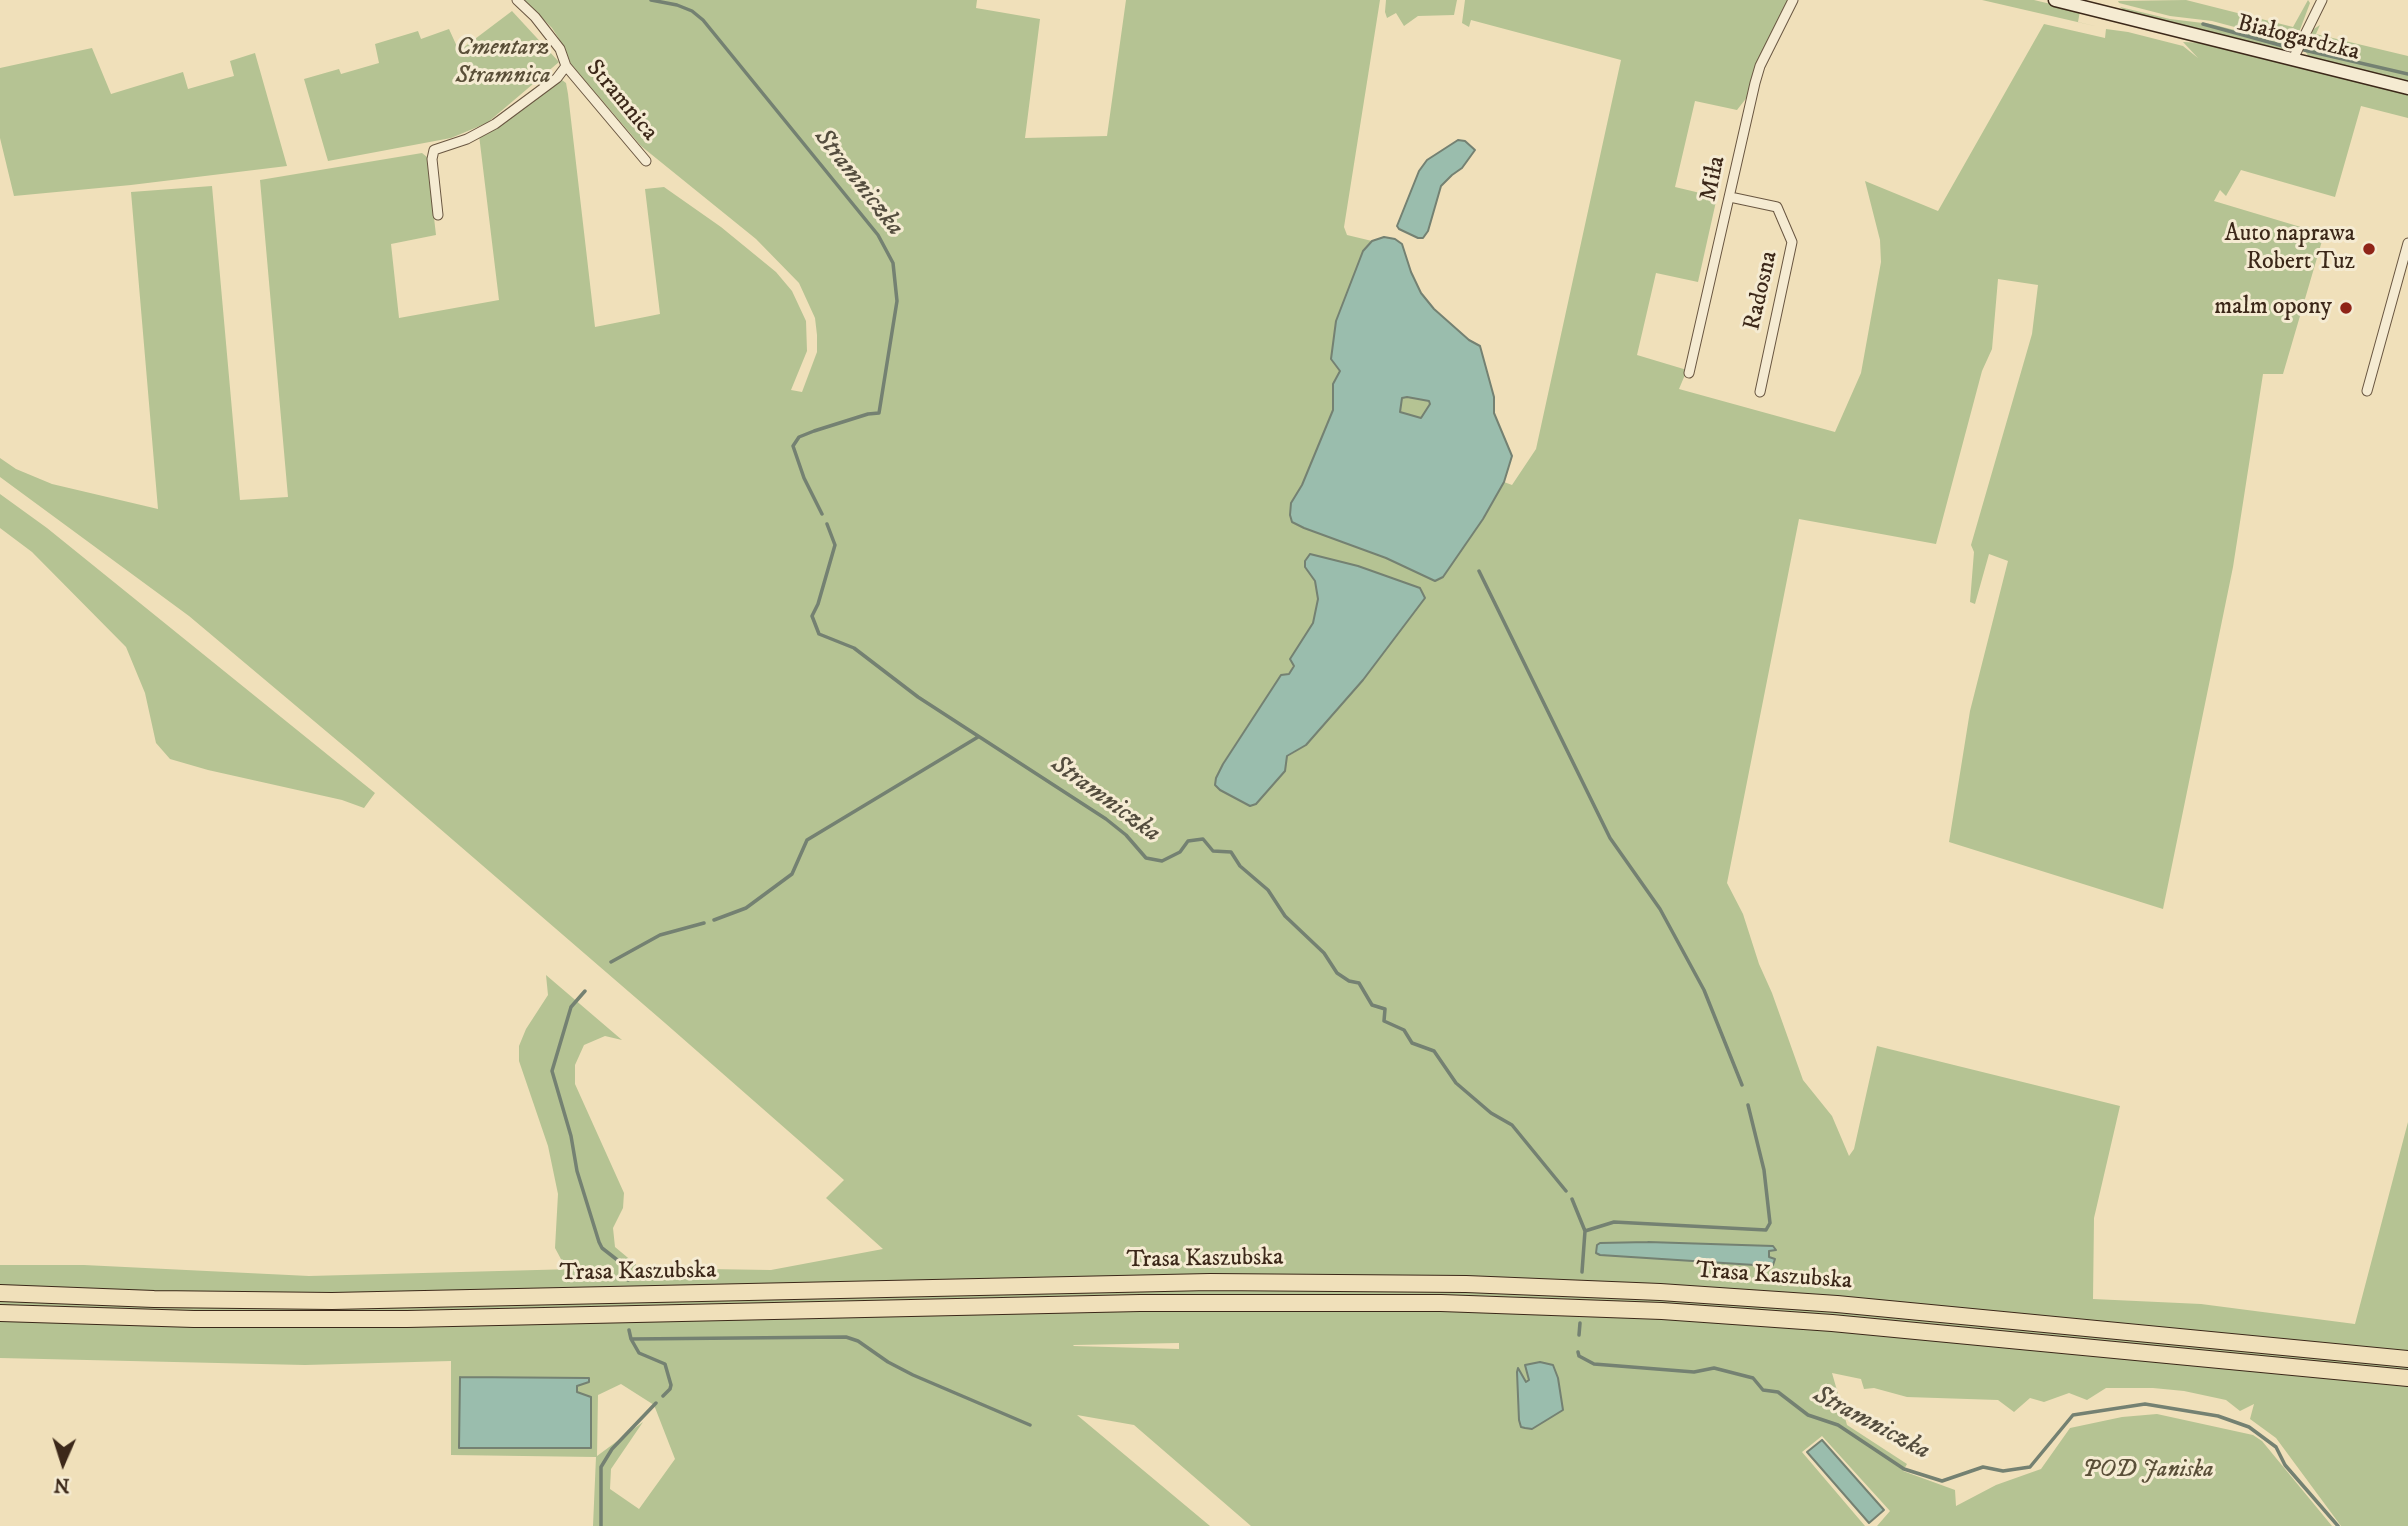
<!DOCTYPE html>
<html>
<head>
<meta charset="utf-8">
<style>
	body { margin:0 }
	#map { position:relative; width:2408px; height:1526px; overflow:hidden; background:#f0e0ba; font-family:"IM FELL DW Pica",serif }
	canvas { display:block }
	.north { position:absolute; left:28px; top:1428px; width:70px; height:70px; -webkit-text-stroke:5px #f5ebd2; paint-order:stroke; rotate:183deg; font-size:19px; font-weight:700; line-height:28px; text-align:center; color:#3c2819 }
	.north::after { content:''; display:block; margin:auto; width:24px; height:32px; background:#3c2819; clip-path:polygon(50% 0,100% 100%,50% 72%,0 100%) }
</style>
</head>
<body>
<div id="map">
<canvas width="2408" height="1526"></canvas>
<div class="north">N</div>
</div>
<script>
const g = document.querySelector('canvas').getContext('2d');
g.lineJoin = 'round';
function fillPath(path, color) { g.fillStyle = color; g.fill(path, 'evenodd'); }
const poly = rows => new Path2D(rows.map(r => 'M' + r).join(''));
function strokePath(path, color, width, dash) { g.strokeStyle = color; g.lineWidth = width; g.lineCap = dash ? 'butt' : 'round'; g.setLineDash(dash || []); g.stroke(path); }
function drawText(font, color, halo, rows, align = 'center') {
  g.font = font + ' "IM FELL DW Pica",serif'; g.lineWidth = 6; g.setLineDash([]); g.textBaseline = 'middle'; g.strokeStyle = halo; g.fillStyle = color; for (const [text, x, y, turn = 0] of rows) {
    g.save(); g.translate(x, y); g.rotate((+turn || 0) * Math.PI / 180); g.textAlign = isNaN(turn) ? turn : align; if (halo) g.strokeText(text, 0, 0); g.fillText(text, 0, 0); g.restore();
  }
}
fillPath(poly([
	[524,0,977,0,976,8,1040,19,1025,138,1107,136,1126,0,1380,0,1344,227,1347,235,1372,241,1363,251,1336,321,1331,358,1340,371,1333,384,1333,410,1302,485,1291,503,1292,522,1386,558,1435,581,1443,577,1483,519,1504,482,1512,485,1536,449,1621,60,1471,20,1469,27,1462,23,1465,0,1788,0,1756,64,1748,96,1737,110,1695,101,1675,187,1717,197,1698,282,1656,273,1637,355,1687,370,1679,389,1835,432,1861,373,1881,262,1880,240,1865,181,1938,211,2044,24,2105,38,2106,29,2128,32,2183,46,2198,58,2183,42,2206,43,2408,93,2408,118,2361,106,2335,197,2241,170,2226,196,2220,190,2214,201,2324,234,2283,374,2263,374,2233,567,2163,909,1949,842,1970,711,2008,561,1989,554,1975,604,1970,602,1974,552,1971,545,2032,334,2038,285,1998,279,1992,349,1982,371,1936,544,1799,519,1727,883,1743,914,1759,964,1772,993,1803,1080,1832,1116,1849,1156,1854,1149,1877,1046,2120,1106,2094,1218,2093,1299,2201,1304,2355,1324,2408,1122,2408,1526,2341,1526,2276,1438,2250,1419,2254,1404,2240,1411,2226,1400,2184,1391,2153,1388,2106,1388,2087,1400,2069,1393,2044,1402,2030,1398,2014,1412,1998,1400,1907,1397,1874,1388,1864,1389,1861,1379,1832,1373,1847,1425,1907,1464,1903,1471,1955,1490,1956,1506,1996,1485,2041,1469,2070,1428,2122,1417,2157,1414,2253,1435,2262,1441,2332,1526,1877,1526,1890,1511,1822,1436,1802,1452,1865,1526,1251,1526,1134,1425,1077,1415,1210,1526,593,1526,596,1457,451,1455,451,1361,305,1365,0,1358,0,1265,84,1265,309,1276,575,1269,562,1261,555,1248,558,1194,548,1146,519,1061,519,1046,526,1029,548,995,546,975,622,1040,605,1036,584,1045,575,1065,575,1084,624,1193,623,1208,613,1228,615,1247,633,1262,640,1268,771,1270,883,1249,826,1198,844,1180,665,1023,358,758,189,616,0,477,0,458,16,469,52,484,158,509,131,192,212,186,240,500,288,497,260,180,422,153,427,157,436,235,391,244,399,318,499,300,479,135,562,80,566,83,568,94,595,327,660,314,645,189,664,187,721,227,776,272,792,291,806,321,807,351,791,390,802,392,817,352,817,335,815,318,799,283,756,239,641,146,571,64,563,45,552,28],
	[1311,554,1358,566,1421,588,1425,598,1363,680,1306,745,1287,757,1245,804,1220,790,1216,778,1223,763,1281,675,1289,674,1313,623,1318,600,1315,581,1305,567,1305,560],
	[1179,1343,1179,1349,1073,1346,1074,1345],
	[621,1384,654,1405,675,1459,639,1509,610,1489,611,1469,643,1422,597,1456,598,1395],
	[1386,0,1457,0,1454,15,1418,16,1404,26,1396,13,1387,18,1385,12],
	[1982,0,2034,0,2080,11,2078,22,2099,27],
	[2186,0,2293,27,2308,0,2310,3,2295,43,2212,21,2170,16,2119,3,2118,1],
	[2120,7,2170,19,2211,24,2294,45,2288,50,2281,51,2126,12],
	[512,11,559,62,487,123,451,138,328,161,304,79,339,69,341,74,379,63,375,44,418,31,421,39,449,29,459,51],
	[2320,25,2316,34,2408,56,2408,82,2309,57,2303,48,2309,32],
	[92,48,111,94,183,72,188,89,223,79,234,76,230,61,255,53,287,166,131,185,14,196,0,138,0,68],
	[1407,397,1429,401,1430,404,1421,418,1400,412,1402,398],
	[0,494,47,528,375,793,364,808,342,800,208,770,170,759,156,743,145,693,126,647,32,552,0,528]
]), '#b5c393');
const water = poly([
	[1458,140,1465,141,1475,150,1462,168,1452,175,1441,186,1428,231,1423,238,1418,238,1399,229,1397,226,1419,171,1427,160,1458,140],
	[1384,237,1395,239,1402,244,1411,272,1421,293,1434,309,1469,340,1480,346,1494,397,1494,413,1512,456,1504,482,1483,519,1443,577,1435,581,1386,558,1304,528,1292,522,1290,515,1291,503,1302,485,1333,410,1333,384,1340,371,1331,359,1336,321,1363,251,1372,241,1384,237],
	[1407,397,1429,401,1430,404,1421,418,1400,412,1402,398,1407,397],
	[1310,554,1358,566,1420,588,1425,598,1363,680,1306,745,1287,756,1285,771,1256,804,1250,806,1220,790,1215,785,1216,778,1223,764,1281,675,1289,674,1294,666,1290,659,1313,623,1318,599,1315,581,1305,567,1305,561,1310,554],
	[1648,1242,1773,1246,1776,1250,1769,1251,1769,1257,1775,1259,1773,1265,1770,1266,1600,1255,1596,1253,1597,1245,1600,1243,1648,1242],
	[1540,1362,1553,1365,1558,1378,1563,1410,1532,1429,1525,1428,1521,1427,1519,1420,1517,1372,1518,1368,1526,1382,1529,1380,1525,1365,1540,1362],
	[460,1377,589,1378,589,1382,577,1386,577,1392,591,1397,591,1448,459,1448,460,1377],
	[1822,1440,1884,1510,1869,1523,1807,1452,1822,1440]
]);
fillPath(water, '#9abdad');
strokePath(water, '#748172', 2);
strokePath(poly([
	[651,0,677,5,692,11,703,20,878,235,893,263,897,301,879,413,868,414,814,431,799,437,793,446,804,478,822,514],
	[2203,24,2287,47],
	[2304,50,2408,74],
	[827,524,835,545,818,604,812,616,819,634,854,648,918,697,1106,819,1126,835,1146,858,1162,861,1180,852,1188,841,1203,839,1213,851,1231,852,1240,866,1268,890,1285,916,1324,953,1337,973,1349,981,1359,983,1372,1005,1385,1009,1384,1021,1404,1030,1412,1043,1434,1051,1456,1083,1491,1113,1512,1125,1566,1191],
	[1479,571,1610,838,1660,909,1704,990,1742,1085],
	[714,920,746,908,792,874,807,840,978,737],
	[611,962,660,935,704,923],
	[585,991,571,1007,552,1071,571,1136,577,1171,599,1242,602,1248,625,1266,628,1280],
	[1572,1199,1585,1231,1582,1272],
	[1585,1231,1614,1222,1766,1230,1770,1223,1764,1170,1748,1105],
	[629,1330,631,1339,639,1353,665,1364,671,1385,670,1389,663,1396],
	[1579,1335,1580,1323],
	[631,1339,846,1337,858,1341,888,1362,913,1375,1030,1425],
	[1578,1352,1579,1356,1594,1364,1694,1372,1714,1368,1753,1378,1763,1390,1778,1392,1808,1415,1838,1425,1904,1469,1942,1481,1983,1467,2003,1471,2030,1467,2073,1415,2145,1404,2218,1416,2249,1427,2276,1447,2285,1465,2338,1526],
	[601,1526,601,1467,612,1449,656,1403]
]), '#748172', 3.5);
const minor = poly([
	[2293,59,2322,0],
	[566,66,646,161],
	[1730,197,1777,207,1792,242,1760,392],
	[438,215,432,159,434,150,467,139,495,124,557,78,566,66,560,49,535,17,517,0],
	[1689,373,1755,83,1760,66,1793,0],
	[2367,391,2408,243]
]);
const secondary = poly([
	[2055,0,2408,88]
]);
const motorway = poly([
	[0,1293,154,1299,332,1301,1210,1282,1466,1284,1660,1292,1837,1304,2408,1359],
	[0,1313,194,1319,407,1319,1140,1303,1441,1303,1662,1311,1832,1323,2408,1378]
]);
strokePath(minor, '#695641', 11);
strokePath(secondary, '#3c2819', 15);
strokePath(motorway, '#3c2819', 18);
strokePath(minor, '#f5ebd2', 9);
strokePath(secondary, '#f5ebd2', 12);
strokePath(motorway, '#f0e0ba', 16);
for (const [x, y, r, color] of [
	[2369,249,7,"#8f2418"],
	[2346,308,7,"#8f2418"]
]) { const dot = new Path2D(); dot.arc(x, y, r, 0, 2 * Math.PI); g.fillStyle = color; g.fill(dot); strokePath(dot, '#f5ebd2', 2.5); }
drawText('24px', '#3c2819', '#f5ebd2', [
	["Białogardzka",2298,39,14],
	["Stramnica",621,101,50],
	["Miła",1714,179,-78],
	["Radosna",1762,291,-77],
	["Trasa Kaszubska",1205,1260,-1],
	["Trasa Kaszubska",638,1273,-1],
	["Trasa Kaszubska",1774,1277,4]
]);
drawText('italic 24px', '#5a4f38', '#f5ebd2', [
	["Cmentarz",503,49],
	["Stramnica",503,77],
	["POD Janiska",2148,1471]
]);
drawText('24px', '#3c2819', '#f5ebd2', [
	["Auto naprawa",2355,235],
	["Robert Tuz",2355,263],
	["malm opony",2332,308]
], 'right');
drawText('italic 26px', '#544d3e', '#f5ebd2', [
	["Stramniczka",858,183,52],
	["Stramniczka",1105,800,36],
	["Stramniczka",1871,1424,28]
]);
</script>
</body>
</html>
